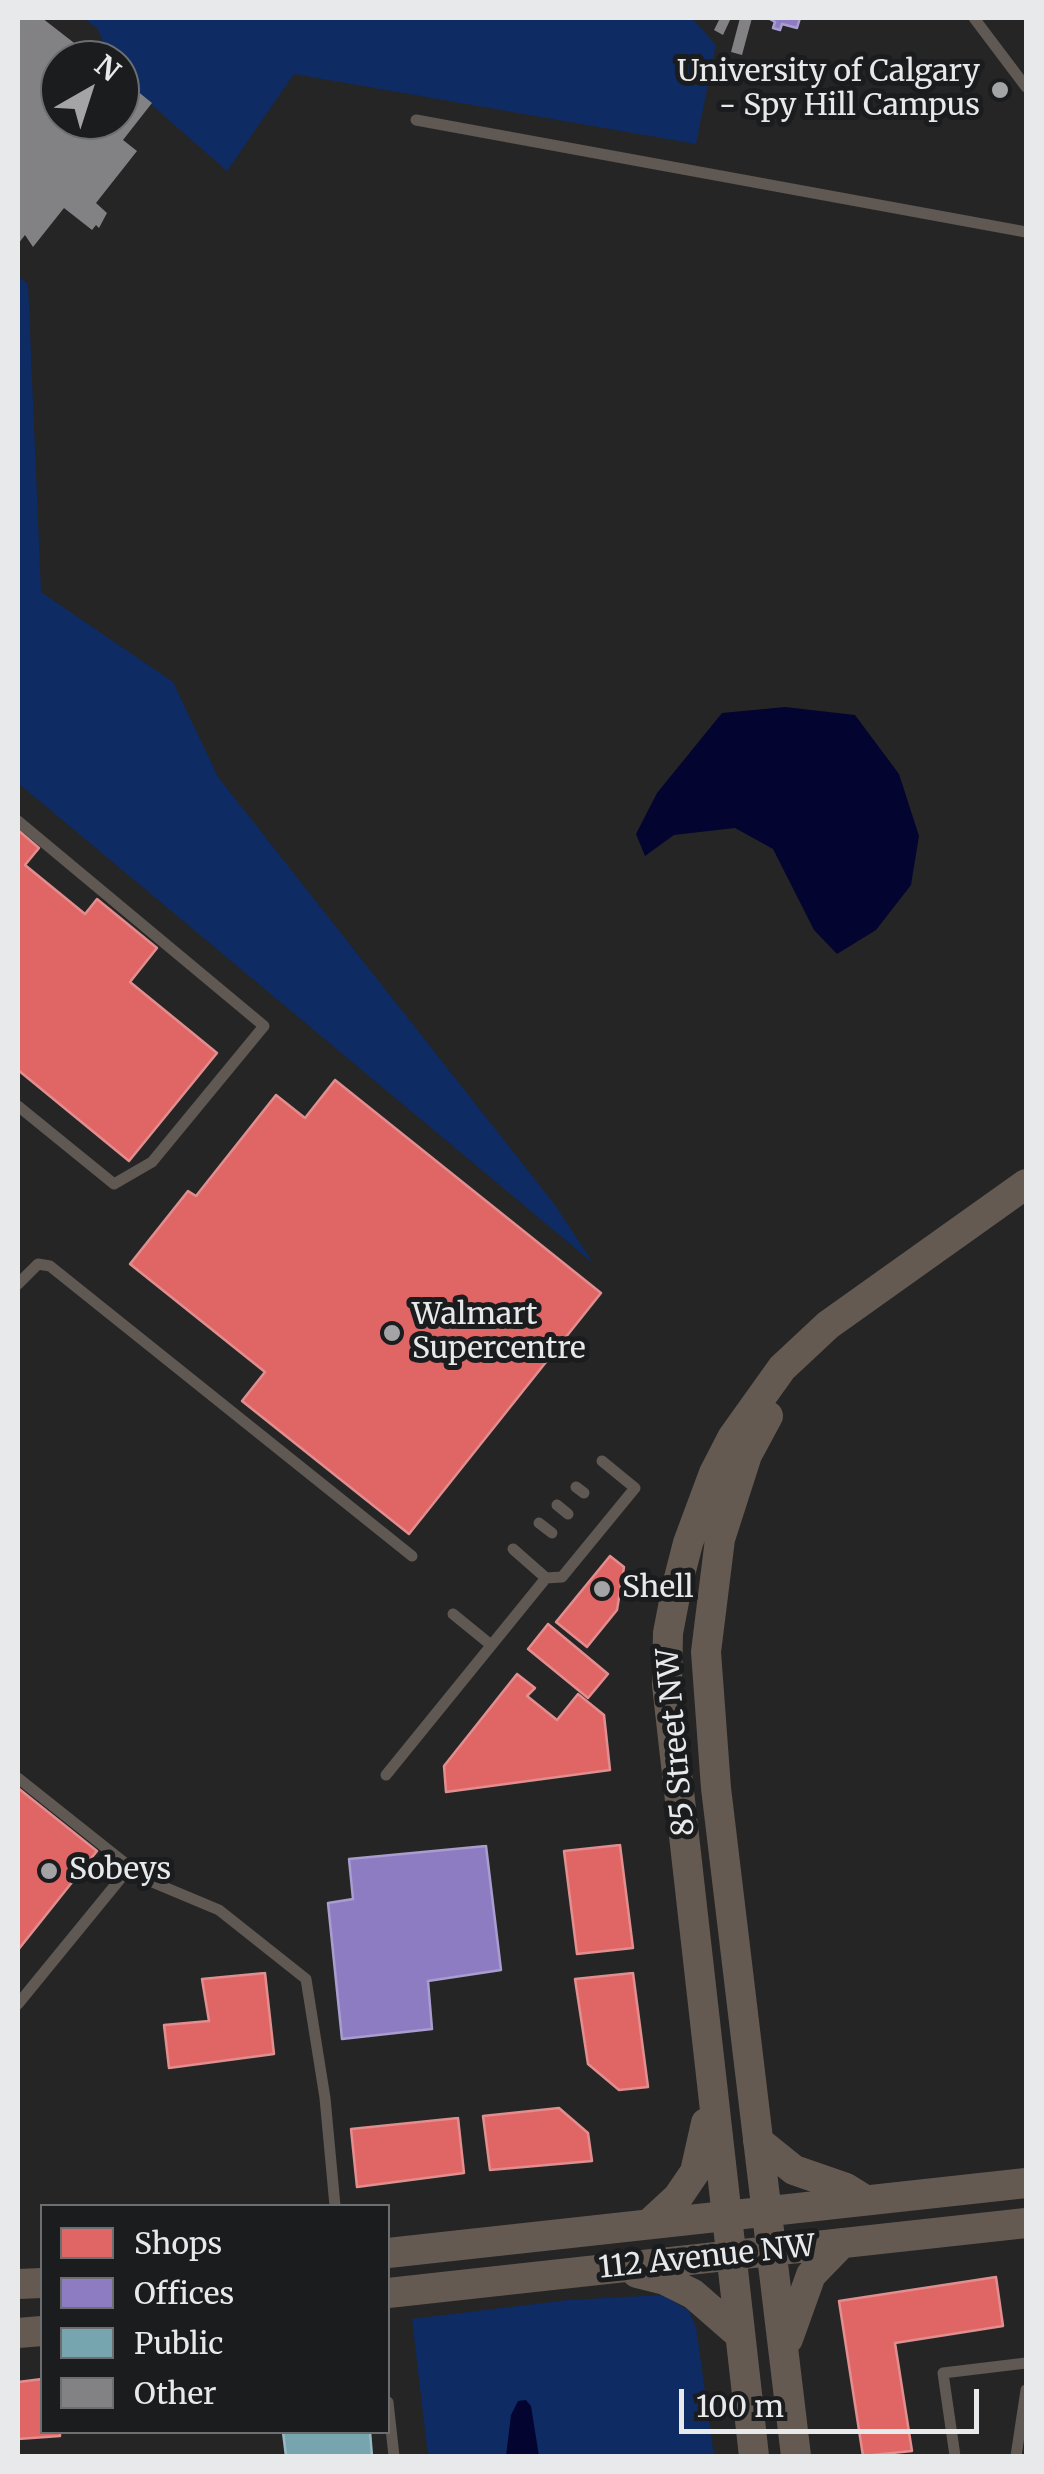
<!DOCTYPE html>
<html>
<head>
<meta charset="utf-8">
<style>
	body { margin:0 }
	#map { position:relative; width:1044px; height:2474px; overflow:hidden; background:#252526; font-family:Merriweather,serif }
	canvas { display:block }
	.frame { position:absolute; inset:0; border:20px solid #e8e9eb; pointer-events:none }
	.legend { position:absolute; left:40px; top:2204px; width:350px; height:230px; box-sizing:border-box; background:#1b1c1e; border:2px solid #6d6e70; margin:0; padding:12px 18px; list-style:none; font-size:30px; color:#e8e9eb }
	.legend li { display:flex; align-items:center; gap:20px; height:50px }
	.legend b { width:50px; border:2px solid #6d6e70 }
	.north { position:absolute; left:40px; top:40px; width:100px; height:100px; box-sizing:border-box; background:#1b1c1e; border:2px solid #6d6e70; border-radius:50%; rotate:39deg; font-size:28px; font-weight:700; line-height:40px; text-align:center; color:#e8e9eb }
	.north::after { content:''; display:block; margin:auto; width:35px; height:45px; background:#a4a4a6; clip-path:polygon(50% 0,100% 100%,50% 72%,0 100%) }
	.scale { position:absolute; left:679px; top:2389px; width:300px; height:45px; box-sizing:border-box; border:5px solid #e8e9eb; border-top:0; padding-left:12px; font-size:30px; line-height:35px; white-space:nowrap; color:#e8e9eb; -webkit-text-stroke:8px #1b1c1e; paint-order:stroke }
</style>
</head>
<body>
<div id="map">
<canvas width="1044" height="2474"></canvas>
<div class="frame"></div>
<ul class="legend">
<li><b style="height:28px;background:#e06666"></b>Shops</li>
<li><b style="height:28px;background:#8e7cc3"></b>Offices</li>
<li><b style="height:28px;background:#76a5af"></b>Public</li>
<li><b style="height:28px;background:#828284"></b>Other</li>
</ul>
<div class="north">N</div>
<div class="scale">100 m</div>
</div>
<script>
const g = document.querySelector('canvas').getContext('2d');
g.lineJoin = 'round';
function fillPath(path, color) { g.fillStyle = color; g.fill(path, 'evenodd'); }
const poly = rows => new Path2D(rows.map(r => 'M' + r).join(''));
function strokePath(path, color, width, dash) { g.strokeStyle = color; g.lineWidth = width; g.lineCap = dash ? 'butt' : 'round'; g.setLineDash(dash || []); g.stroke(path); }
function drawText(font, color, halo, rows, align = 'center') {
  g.font = font + ' Merriweather,serif'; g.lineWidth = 10; g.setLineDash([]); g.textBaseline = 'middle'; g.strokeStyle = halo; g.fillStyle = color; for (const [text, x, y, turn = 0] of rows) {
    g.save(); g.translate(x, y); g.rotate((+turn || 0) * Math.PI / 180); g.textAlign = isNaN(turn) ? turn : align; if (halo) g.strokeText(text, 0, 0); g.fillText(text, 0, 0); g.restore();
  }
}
fillPath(poly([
	[83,18,692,18,716,45,696,144,294,74,227,171,120,77,120,60,109,60,98,29],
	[18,276,28,284,41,592,173,682,218,777,555,1205,593,1263,18,783],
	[663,2295,689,2311,696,2327,714,2456,428,2456,412,2319,568,2300]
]), '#0e2b63');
fillPath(poly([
	[785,707,855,715,899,774,919,836,911,885,876,930,837,954,814,930,773,849,735,828,674,835,645,856,636,834,657,793,722,713],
	[526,2400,531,2406,539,2456,506,2456,511,2415,518,2401]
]), '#030530');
const shops = poly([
	[18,830,39,848,25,865,85,914,97,899,157,948,130,982,217,1053,129,1161,18,1070,18,830],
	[335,1080,601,1293,409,1534,242,1401,265,1372,130,1264,188,1191,196,1196,276,1095,305,1118,335,1080],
	[610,1556,624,1567,617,1610,587,1647,556,1622,610,1556],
	[548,1624,608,1674,588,1698,528,1649,548,1624],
	[517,1674,535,1688,527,1696,557,1720,578,1694,604,1715,610,1770,446,1792,444,1766,517,1674],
	[18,1788,97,1851,18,1950,18,1788],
	[620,1845,633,1948,577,1954,564,1851,620,1845],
	[265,1973,274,2054,169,2068,164,2025,209,2021,202,1979,265,1973],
	[633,1973,648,2087,619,2090,588,2064,575,1979,633,1973],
	[559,2108,588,2133,592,2161,490,2170,483,2116,559,2108],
	[458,2118,464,2173,357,2187,351,2129,458,2118],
	[996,2277,1003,2326,895,2343,912,2451,863,2456,839,2301,996,2277],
	[42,2379,42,2432,60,2432,60,2436,18,2439,18,2382,42,2379]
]);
fillPath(shops, '#e06666');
strokePath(shops, '#e28d8e', 2.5);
const offices = poly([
	[768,18,800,18,797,28,782,24,780,30,773,28,775,22,768,18],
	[486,1846,501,1970,428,1981,432,2029,342,2039,328,1903,353,1899,349,1859,486,1846]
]);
fillPath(offices, '#8e7cc3');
strokePath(offices, '#a99dcf', 2.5);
const public = poly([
	[283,2432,370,2432,372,2456,286,2456,283,2432]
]);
fillPath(public, '#76a5af');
strokePath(public, '#98b9c1', 2.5);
fillPath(poly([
	[18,18,42,18,82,49,75,58,78,60,60,60,60,120,120,120,120,77,152,103,123,140,137,151,96,203,107,213,99,228,96,225,92,230,64,208,33,247,25,235,18,244],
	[720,18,731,18,723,35,714,30],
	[740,18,752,18,742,55,731,52]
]), '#828284');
strokePath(poly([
	[974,18,1026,87],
	[416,120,1026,232],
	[18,821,264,1026,152,1162,114,1184,18,1106],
	[18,1284,38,1264,50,1266,412,1556],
	[576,1487,584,1493],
	[557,1505,568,1514],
	[539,1523,552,1533],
	[546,1578,562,1577,635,1488,602,1461],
	[453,1614,491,1645],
	[386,1775,546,1578,513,1549],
	[18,1778,145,1879,219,1910,306,1979,325,2098,335,2206],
	[18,2004,130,1867],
	[388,2402,394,2456],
	[955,2456,943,2373,1026,2363],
	[1016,2456,1026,2390]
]), '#605852', 11);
strokePath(poly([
	[768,1416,747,1455,720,1539,706,1652,716,1788,796,2456],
	[758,2141,794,2170,846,2188,862,2198],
	[651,2222,678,2197,695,2172,706,2123],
	[388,2253,1026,2183],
	[637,2273,665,2280,693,2294,740,2335],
	[18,2284,42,2283],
	[388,2293,1026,2223],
	[18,2333,42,2331],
	[788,2339,811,2275,842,2243],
	[754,2456,667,1685,668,1633,677,1586,688,1543,714,1473,732,1438,782,1368,828,1325,1026,1184]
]), '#655a51', 30);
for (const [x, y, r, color] of [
	[1000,90,10,"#a4a4a6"],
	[392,1333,10,"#a4a4a6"],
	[602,1589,10,"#a4a4a6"],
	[49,1871,10,"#a4a4a6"]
]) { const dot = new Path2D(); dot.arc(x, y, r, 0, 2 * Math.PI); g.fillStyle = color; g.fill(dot); strokePath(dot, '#1b1c1e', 4); }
drawText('30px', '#e8e9eb', '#1b1c1e', [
	["University of Calgary",980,73,"right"],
	["- Spy Hill Campus",980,107,"right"],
	["Walmart",412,1316],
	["Supercentre",412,1350],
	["Shell",622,1589],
	["Sobeys",69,1871]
], 'left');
drawText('30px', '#e8e9eb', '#1b1c1e', [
	["85 Street NW",677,1742,-95],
	["112 Avenue NW",707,2258,-6]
]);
</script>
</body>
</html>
